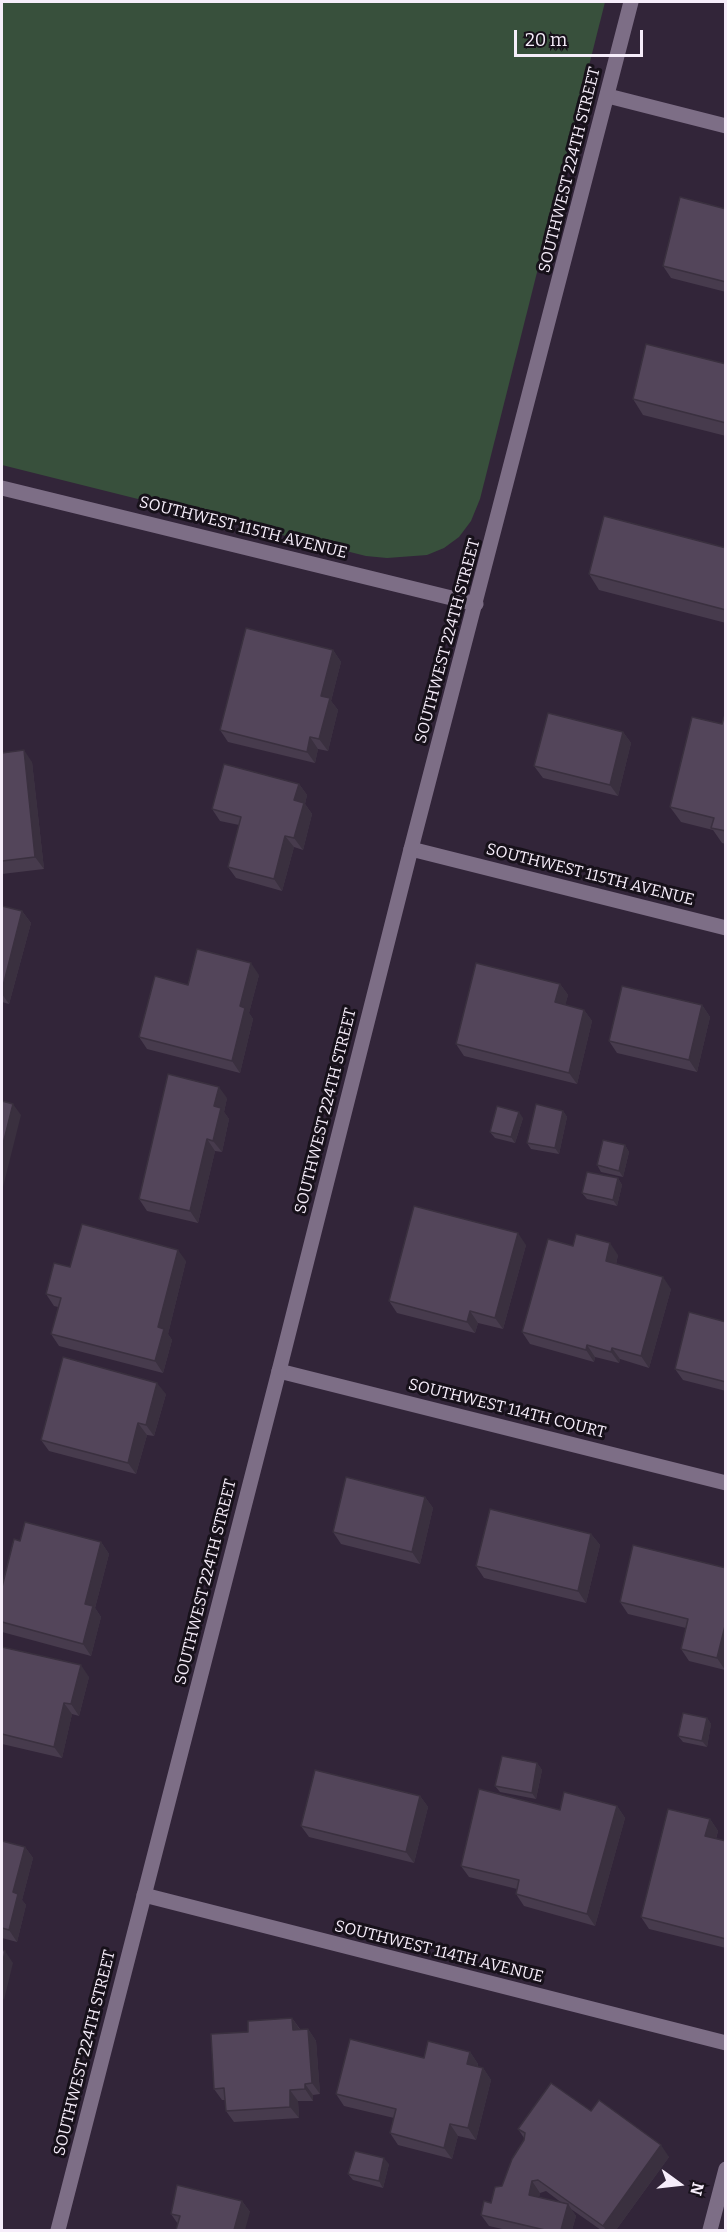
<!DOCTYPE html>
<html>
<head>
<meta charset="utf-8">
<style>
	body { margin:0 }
	#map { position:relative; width:727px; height:2232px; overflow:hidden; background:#322539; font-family:Bitter,serif }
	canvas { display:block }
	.frame { position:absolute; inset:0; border:3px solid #f6edfa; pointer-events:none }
	.north { position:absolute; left:649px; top:2154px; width:60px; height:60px; -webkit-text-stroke:4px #17111a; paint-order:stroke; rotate:105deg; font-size:16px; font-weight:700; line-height:24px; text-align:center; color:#f6edfa }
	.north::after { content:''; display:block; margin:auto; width:21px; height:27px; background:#f6edfa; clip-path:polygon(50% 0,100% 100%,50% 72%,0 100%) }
	.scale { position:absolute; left:514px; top:30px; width:129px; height:27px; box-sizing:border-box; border:3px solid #f6edfa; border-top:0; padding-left:8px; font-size:18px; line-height:21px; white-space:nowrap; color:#f6edfa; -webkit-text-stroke:4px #17111a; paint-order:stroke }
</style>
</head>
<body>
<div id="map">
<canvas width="727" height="2232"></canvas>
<div class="frame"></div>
<div class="north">N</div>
<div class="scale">20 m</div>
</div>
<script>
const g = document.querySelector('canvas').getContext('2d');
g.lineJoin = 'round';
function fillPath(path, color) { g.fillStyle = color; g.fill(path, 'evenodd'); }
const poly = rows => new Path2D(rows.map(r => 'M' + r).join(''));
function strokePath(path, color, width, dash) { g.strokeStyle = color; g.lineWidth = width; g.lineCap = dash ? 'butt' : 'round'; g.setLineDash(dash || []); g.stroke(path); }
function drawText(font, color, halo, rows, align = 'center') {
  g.font = font + ' Bitter,serif'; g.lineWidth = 6; g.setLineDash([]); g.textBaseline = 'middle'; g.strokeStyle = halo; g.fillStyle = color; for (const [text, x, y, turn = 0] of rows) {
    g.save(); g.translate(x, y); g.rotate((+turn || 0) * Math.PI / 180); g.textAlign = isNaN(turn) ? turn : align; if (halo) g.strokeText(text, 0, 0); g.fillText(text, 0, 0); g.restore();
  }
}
fillPath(poly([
	[2,2,605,2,480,499,471,521,459,537,444,548,427,555,387,558,366,556,2,465]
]), '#38503c');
strokePath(poly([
	[608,96,726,126],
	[2,488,476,604],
	[411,849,726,928],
	[279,1371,726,1483],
	[144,1895,726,2043],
	[710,2230,726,2169]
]), '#7d6e86', 15);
strokePath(poly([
	[58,2230,279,1371,411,849,631,2]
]), '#7d6e86', 15);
fillPath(poly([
	[726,209,726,292,671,278,663,266],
	[726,364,726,436,643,415,633,399],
	[726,548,726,623,599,590,589,574],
	[333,650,341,662,331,701,338,710,328,751,318,749,315,763,228,742,220,730],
	[726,717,726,844,722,843,713,830,681,822,670,807],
	[623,732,631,743,618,796,543,778,534,766],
	[2,753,32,762,44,869,2,874],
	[299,784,307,795,305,804,312,814,303,850,294,847,282,891,236,878,228,867,239,825,220,821,212,809],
	[2,906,22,911,31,923,9,1004,2,1002],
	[259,975,249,1013,253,1019,240,1073,147,1049,139,1037],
	[560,984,568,995,565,1005,584,1010,592,1021,577,1084,464,1056,456,1044],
	[702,1005,710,1017,697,1072,617,1053,609,1041],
	[227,1098,224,1112,229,1119,222,1152,215,1151,198,1223,147,1211,139,1199],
	[563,1111,567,1117,559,1154,531,1149,527,1143],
	[523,1118,515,1143,495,1138,490,1132],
	[625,1145,629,1152,623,1177,601,1172,597,1165],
	[618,1178,622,1185,617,1206,587,1199,582,1193],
	[526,1245,503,1329,478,1323,475,1333,397,1313,389,1301],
	[573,1246,618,1255,616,1264,671,1289,649,1368,620,1359,619,1363,595,1357,594,1362,530,1344,522,1332],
	[186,1261,168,1334,172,1340,163,1373,59,1346,51,1334,58,1307,54,1306,46,1294,70,1267],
	[726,1322,726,1391,683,1380,675,1369],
	[166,1394,154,1436,147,1435,136,1474,49,1451,41,1440],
	[425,1497,433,1508,420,1564,341,1544,333,1532],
	[591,1534,600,1545,586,1603,484,1578,476,1566],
	[20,1541,101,1542,109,1554,95,1608,101,1617,91,1656,2,1632,2,1587],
	[726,1568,725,1670,689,1661,681,1649,686,1628,628,1614,620,1602],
	[2,1647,89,1677,79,1716,72,1714,62,1758,2,1744],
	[707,1718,711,1724,707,1747,683,1742,678,1736],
	[537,1763,542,1770,536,1799,500,1792,495,1786],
	[420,1796,428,1807,414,1863,309,1837,301,1826],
	[617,1806,625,1818,595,1926,524,1906,516,1894,517,1889,469,1877,461,1866,560,1810],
	[710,1819,718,1831,716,1839,726,1841,726,1948,649,1929,641,1917],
	[2,1841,25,1847,33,1858,22,1900,26,1905,17,1942,2,1938],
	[292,2018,300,2029,308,2029,316,2041,320,2094,313,2095,313,2101,298,2101,299,2118,234,2122,226,2111,225,2100,222,2100,214,2089,248,2032],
	[470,2052,478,2064,478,2067,483,2068,491,2080,476,2140,458,2136,452,2159,398,2145,390,2133,394,2118,344,2106,336,2094,424,2058],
	[591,2111,669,2157,616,2230,601,2230,571,2209,576,2216,572,2230,507,2230,489,2226,481,2215,491,2203,502,2186,524,2140,524,2138,518,2129],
	[546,2191,562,2203,539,2197,540,2193],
	[389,2164,383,2188,353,2180,348,2174],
	[242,2201,250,2212,178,2224,171,2214]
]), '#473b4d');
fillPath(poly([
	[333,650,341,662,331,701,338,710,328,751,319,739,321,696],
	[623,732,631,743,618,796,610,785],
	[310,737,318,749,315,763,307,752],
	[24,750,32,762,44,869,35,857],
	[299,784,307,795,305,804,312,814,303,850,294,838,294,800],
	[285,836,294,847,282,891,274,879],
	[22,911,31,923,9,1004,2,994,2,990],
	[251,963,259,975,249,1013,253,1019,240,1073,232,1061,240,1006],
	[560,984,568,995,563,1014,555,1002],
	[702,1005,710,1017,697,1072,689,1060],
	[584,1010,592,1021,577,1084,569,1073],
	[219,1087,227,1098,224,1112,229,1119,222,1152,213,1141,214,1106],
	[13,1104,21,1115,2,1191,2,1148],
	[563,1111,567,1117,559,1154,555,1148],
	[519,1112,523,1118,515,1143,511,1137],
	[207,1139,215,1151,198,1223,190,1211],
	[625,1145,629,1152,623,1177,619,1171],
	[618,1178,622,1185,617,1206,613,1200],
	[518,1233,526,1245,503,1329,495,1318],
	[610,1243,618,1255,614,1273,606,1261],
	[178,1250,186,1261,168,1334,172,1340,163,1373,155,1361,158,1327],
	[663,1277,671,1289,649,1368,641,1356],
	[470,1311,478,1323,475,1333,467,1322],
	[587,1345,595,1357,594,1362,586,1350],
	[612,1348,620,1359,619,1363,611,1352],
	[157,1383,166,1394,154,1436,146,1425],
	[138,1423,147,1435,136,1474,128,1463],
	[425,1497,433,1508,420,1564,412,1552],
	[591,1534,600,1545,586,1603,578,1591],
	[101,1542,109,1554,95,1608,101,1617,91,1656,83,1644,85,1604],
	[726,1622,726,1667,725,1670,717,1658],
	[81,1665,89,1677,79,1716,71,1704],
	[64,1703,72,1714,62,1758,54,1747],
	[707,1718,711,1724,707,1747,702,1741],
	[537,1763,542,1770,536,1799,532,1793],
	[420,1796,428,1807,414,1863,406,1852],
	[617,1806,625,1818,595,1926,587,1914],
	[710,1819,718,1831,713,1848,705,1836],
	[25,1847,33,1858,22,1900,26,1905,17,1942,9,1930,13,1892],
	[5,1951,13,1963,4,2000,2,1997,2,1966],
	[292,2018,300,2030,293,2030],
	[308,2029,316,2041,320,2094,312,2083],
	[470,2052,478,2064,475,2076,467,2064],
	[483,2068,491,2080,476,2140,468,2128],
	[305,2084,313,2095,313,2101,305,2089],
	[290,2090,298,2101,299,2118,290,2107],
	[450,2124,458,2136,452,2159,444,2148],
	[661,2145,669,2157,616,2230,606,2230,603,2226],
	[384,2158,389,2164,383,2188,379,2181],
	[532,2181,540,2193,537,2206,529,2195],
	[242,2201,250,2212,245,2230,234,2230],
	[568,2204,576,2216,572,2230,561,2230]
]), '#3a303f');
const building = poly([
	[680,197,726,209,726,282,663,266,680,197],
	[646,344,726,364,726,423,633,399,646,344],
	[604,516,726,548,726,610,589,574,604,516],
	[246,628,333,650,321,696,330,698,319,739,310,737,307,752,220,730,246,628],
	[548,713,623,732,610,785,534,766,548,713],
	[692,717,722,724,724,717,726,717,726,831,711,828,714,818,670,807,692,717],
	[24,750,35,857,2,861,2,753,24,750],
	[224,764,299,784,294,800,304,803,294,838,285,836,274,879,228,867,241,817,212,809,224,764],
	[2,906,22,911,2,990,2,906],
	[197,949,251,963,240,1006,245,1008,232,1061,139,1037,155,976,188,985,197,949],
	[476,963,560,984,555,1002,584,1010,569,1073,456,1044,476,963],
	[622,986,702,1005,689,1060,609,1041,622,986],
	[168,1074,219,1087,214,1106,221,1108,213,1141,207,1139,190,1211,139,1199,168,1074],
	[2,1101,13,1104,2,1148,2,1101],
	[536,1104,563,1111,555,1148,527,1143,536,1104],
	[497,1106,519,1112,511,1137,490,1132,497,1106],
	[603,1140,625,1145,619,1171,597,1165,603,1140],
	[587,1172,618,1178,613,1200,582,1193,587,1172],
	[414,1206,518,1233,495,1318,470,1311,467,1322,389,1301,414,1206],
	[82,1224,178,1250,158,1327,164,1329,155,1361,51,1334,61,1298,46,1294,54,1263,70,1267,82,1224],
	[576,1234,610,1243,606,1261,663,1277,641,1356,612,1348,611,1352,587,1345,586,1350,522,1332,548,1239,573,1246,576,1234],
	[689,1312,726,1322,726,1382,675,1369,689,1312],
	[63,1357,157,1383,146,1425,138,1423,128,1463,41,1440,63,1357],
	[346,1477,425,1497,412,1552,333,1532,346,1477],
	[490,1509,591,1534,578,1591,476,1566,490,1509],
	[25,1522,101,1542,85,1604,93,1606,83,1644,2,1622,2,1587,14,1539,20,1541,25,1522],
	[633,1545,726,1568,726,1622,717,1658,681,1649,688,1619,620,1602,633,1545],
	[2,1647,81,1665,71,1704,64,1703,54,1747,2,1734,2,1647],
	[683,1713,707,1718,702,1741,678,1736,683,1713],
	[502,1756,537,1763,532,1793,495,1786,502,1756],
	[315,1770,420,1796,406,1852,301,1826,315,1770],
	[479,1789,560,1810,564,1792,617,1806,587,1914,516,1894,519,1880,461,1866,479,1789],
	[668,1809,710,1819,705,1836,726,1841,726,1939,641,1917,668,1809],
	[2,1841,25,1847,13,1892,18,1894,9,1930,2,1928,2,1841],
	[2,1950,5,1951,2,1966,2,1950],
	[292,2018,293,2030,308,2029,312,2083,305,2084,305,2089,290,2090,290,2107,226,2111,224,2088,214,2089,211,2034,248,2032,248,2021,292,2018],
	[350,2039,424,2058,428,2041,470,2052,467,2064,483,2068,468,2128,450,2124,444,2148,390,2133,396,2109,336,2094,350,2039],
	[551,2083,591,2111,599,2100,661,2145,603,2226,538,2180,532,2181,529,2195,568,2204,561,2230,545,2230,481,2215,484,2201,491,2203,495,2187,502,2186,512,2159,524,2140,525,2133,518,2129,551,2083],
	[355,2151,384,2158,379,2181,348,2174,355,2151],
	[177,2185,242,2201,234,2230,176,2230,180,2216,171,2214,177,2185]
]);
fillPath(building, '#53455a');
strokePath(building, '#3a303f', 1.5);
drawText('16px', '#f6edfa', '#17111a', [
	["SOUTHWEST 224TH STREET",570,170,-76],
	["SOUTHWEST 115TH AVENUE",243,528,14],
	["SOUTHWEST 224TH STREET",448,641,-75],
	["SOUTHWEST 115TH AVENUE",590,875,14],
	["SOUTHWEST 224TH STREET",326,1111,-76],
	["SOUTHWEST 114TH COURT",507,1409,14],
	["SOUTHWEST 224TH STREET",206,1582,-76],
	["SOUTHWEST 114TH AVENUE",439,1952,14],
	["SOUTHWEST 224TH STREET",85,2053,-76]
]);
</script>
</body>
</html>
